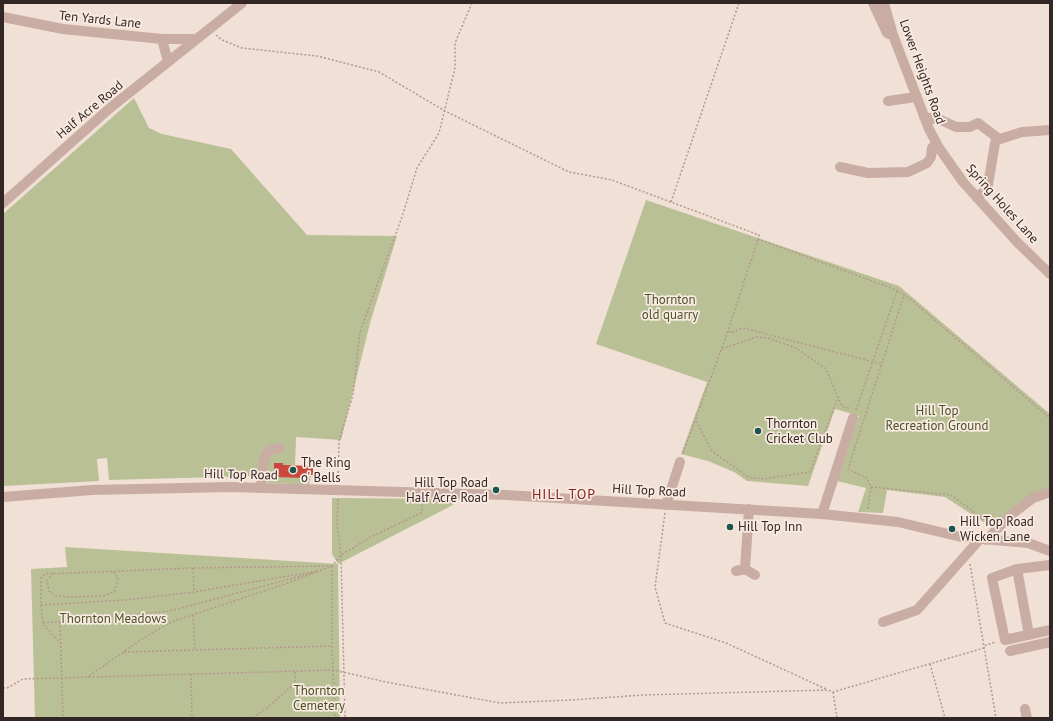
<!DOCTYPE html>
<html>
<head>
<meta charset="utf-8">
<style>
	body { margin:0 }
	#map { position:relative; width:1053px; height:721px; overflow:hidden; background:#f1e0d6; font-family:"PT Sans",sans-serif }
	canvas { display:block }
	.frame { position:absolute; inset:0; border:4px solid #332725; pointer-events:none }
</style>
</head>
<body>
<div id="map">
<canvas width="1053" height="721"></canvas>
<div class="frame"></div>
</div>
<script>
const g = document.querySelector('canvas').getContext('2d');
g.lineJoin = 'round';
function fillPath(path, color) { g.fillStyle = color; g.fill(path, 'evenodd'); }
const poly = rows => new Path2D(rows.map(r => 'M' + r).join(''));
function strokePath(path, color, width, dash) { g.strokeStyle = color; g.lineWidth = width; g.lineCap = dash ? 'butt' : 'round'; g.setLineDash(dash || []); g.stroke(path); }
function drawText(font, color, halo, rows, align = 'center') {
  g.font = font + ' "PT Sans",sans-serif'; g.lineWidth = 3.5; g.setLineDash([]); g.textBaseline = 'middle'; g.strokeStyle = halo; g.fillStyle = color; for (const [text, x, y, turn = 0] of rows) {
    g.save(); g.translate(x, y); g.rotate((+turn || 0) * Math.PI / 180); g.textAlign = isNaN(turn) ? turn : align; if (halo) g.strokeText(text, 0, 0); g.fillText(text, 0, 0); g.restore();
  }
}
fillPath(poly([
	[134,98,149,128,162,134,231,149,307,235,397,236,370,323,341,440,296,437,295,466,313,466,309,485,256,482,257,476,109,480,107,458,97,459,99,481,3,486,3,214],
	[646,200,899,286,1050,414,1050,487,1030,495,991,527,945,497,887,490,883,513,858,512,866,488,837,481,859,416,835,409,808,486,747,481,734,472,708,461,681,454,707,382,596,344],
	[332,498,449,499,453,505,338,564,340,718,35,718,31,569,67,567,65,547,338,564,332,554]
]), '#b9c096');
fillPath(poly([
	[274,463,283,463,283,465,313,466,313,475,308,475,308,478,274,477]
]), '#c9473c');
strokePath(poly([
	[216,35,222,40,242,48,317,56,379,72,445,111,569,172,612,180,759,235,758,239,897,290,910,299,1050,418],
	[671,202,739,3],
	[729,331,731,333,743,328,881,364],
	[722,349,756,337,768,338,796,348,826,369,841,404,843,407,850,408],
	[856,410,897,291],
	[696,421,712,451,748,477,763,479,810,472,838,397],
	[683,453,728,331,758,239],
	[338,481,339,441,353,395,360,332,403,214,417,168,439,133,455,68,455,43,472,3],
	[871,487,951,495,990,524],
	[338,499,337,524,341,555,345,718],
	[868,509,871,487,867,478,848,469,904,295],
	[665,513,655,587,665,623,726,643,826,689],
	[970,564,996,718],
	[332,566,332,646,335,718],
	[193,568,194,592],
	[53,573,47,581,49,591,56,596,70,597,104,596,115,591,118,579,115,573,110,572],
	[41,605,125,600,194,592,318,571],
	[193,615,195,650],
	[60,622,63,718],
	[43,623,170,611,312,573],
	[61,644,43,624,41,605,41,578,45,574,193,568,331,566],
	[124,652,332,646],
	[930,664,945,718],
	[191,674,192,718],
	[89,676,142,639,171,622,285,584,332,566,341,555,373,536,421,513,423,501],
	[3,688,7,688,23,679,334,670,386,682,500,703,571,700,643,695,828,690,833,692,984,648,986,645,996,642],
	[833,692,837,718],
	[253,718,268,707,295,683,295,671]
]), '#b5978d', 1.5, [2, 2]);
strokePath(poly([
	[873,3,887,33,889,34],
	[884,3,893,35,929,129,939,148,963,182,1017,242,1050,274],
	[3,17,63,29,162,39,195,39],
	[162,39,168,62],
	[888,101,916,97],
	[924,117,941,120,956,127,970,127,978,123,999,139],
	[840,167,868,173,908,172,927,163,931,157,932,148,937,144],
	[977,198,985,190,988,185,995,143,997,140,1022,132,1050,130],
	[3,203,110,108,242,3],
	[261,488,264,460,269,450,280,448],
	[3,497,92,490,230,487,506,495,822,514,898,522,961,537,1028,543,1050,551],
	[666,505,680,462],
	[822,514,853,418],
	[986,540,1012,514,1033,498,1050,492],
	[1050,565,1017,569,992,578,1005,640,1050,630],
	[745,569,755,575],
	[1017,569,1029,635],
	[736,571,745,569,749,509],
	[883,622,917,610,980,539],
	[1010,651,1050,642],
	[1025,709,1027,718]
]), '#c9ada2', 10);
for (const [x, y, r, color] of [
	[758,431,4,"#1a554f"],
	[293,470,4,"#1a554f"],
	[496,490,4,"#1a554f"],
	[730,527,4,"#1a554f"],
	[952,529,4,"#1a554f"]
]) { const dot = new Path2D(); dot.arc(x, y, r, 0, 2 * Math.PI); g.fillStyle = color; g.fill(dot); strokePath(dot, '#f9ebe2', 1.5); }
drawText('13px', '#332725', '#f9ebe2', [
	["Ten Yards Lane",100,20,6],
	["Lower Heights Road",922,72,70],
	["Half Acre Road",90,110,-40],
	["Spring Holes Lane",1002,204,48],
	["Hill Top Road",241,475,1],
	["Hill Top Road",649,491,3]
]);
drawText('13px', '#4a5228', '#f9ebe2', [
	["Thornton",670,300],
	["old quarry",670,315],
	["Hill Top",937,411],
	["Recreation Ground",937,426],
	["Thornton Meadows",113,619],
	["Thornton",319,691],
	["Cemetery",319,706]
]);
drawText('13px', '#332725', '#f9ebe2', [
	["Thornton",766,424],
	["Cricket Club",766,439],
	["The Ring",301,463],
	["o' Bells",301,478],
	["Hill Top Road",488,483,"right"],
	["Half Acre Road",488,498,"right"],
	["Hill Top Road",960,522],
	["Wicken Lane",960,537],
	["Hill Top Inn",738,527]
], 'left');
g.letterSpacing = '1px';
drawText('14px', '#84231c', '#f9ebe2', [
	["HILL TOP",564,495]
]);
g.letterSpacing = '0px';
</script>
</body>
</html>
